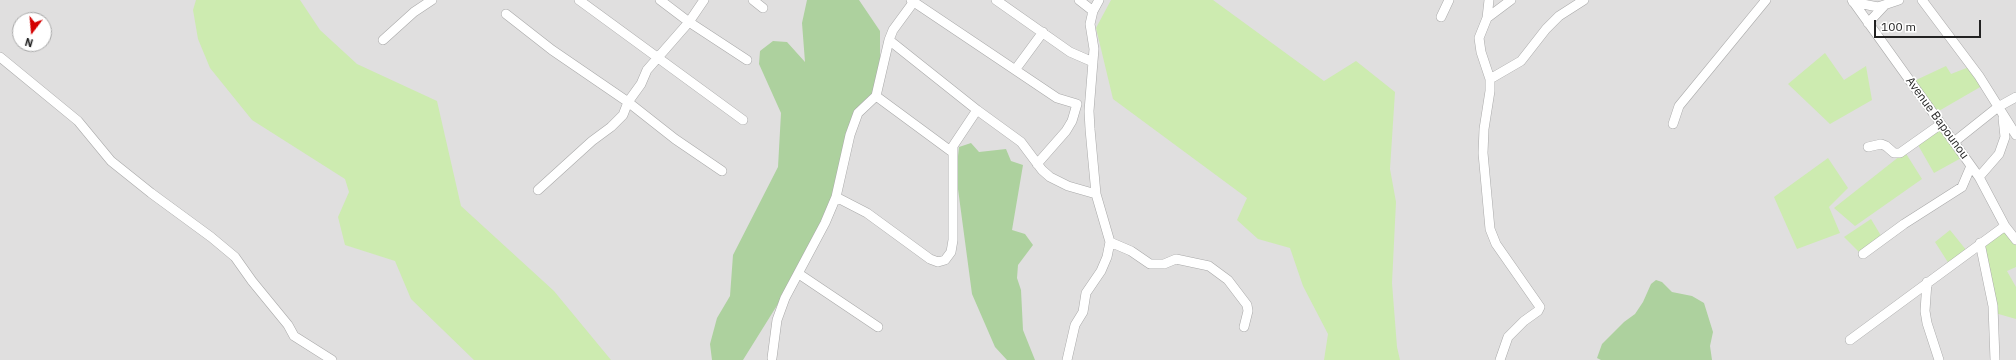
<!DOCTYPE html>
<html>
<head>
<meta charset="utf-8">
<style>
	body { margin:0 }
	#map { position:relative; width:2016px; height:360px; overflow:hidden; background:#f2efe9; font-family:"IBM Plex Sans",sans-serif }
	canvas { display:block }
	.north { position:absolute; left:12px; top:12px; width:40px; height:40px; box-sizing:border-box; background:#fff; border:1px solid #a7a7a7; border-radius:50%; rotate:196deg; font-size:11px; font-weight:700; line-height:16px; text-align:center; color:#222 }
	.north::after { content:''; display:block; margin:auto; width:14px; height:18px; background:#d40000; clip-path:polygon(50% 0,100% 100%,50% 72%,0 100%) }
	.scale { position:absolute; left:1874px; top:20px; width:107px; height:18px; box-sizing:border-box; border:2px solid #222; border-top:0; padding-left:5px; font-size:12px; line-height:14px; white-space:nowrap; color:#222; -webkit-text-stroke:3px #fff; paint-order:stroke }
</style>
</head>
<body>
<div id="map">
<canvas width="2016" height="360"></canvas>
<div class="north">N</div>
<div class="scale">100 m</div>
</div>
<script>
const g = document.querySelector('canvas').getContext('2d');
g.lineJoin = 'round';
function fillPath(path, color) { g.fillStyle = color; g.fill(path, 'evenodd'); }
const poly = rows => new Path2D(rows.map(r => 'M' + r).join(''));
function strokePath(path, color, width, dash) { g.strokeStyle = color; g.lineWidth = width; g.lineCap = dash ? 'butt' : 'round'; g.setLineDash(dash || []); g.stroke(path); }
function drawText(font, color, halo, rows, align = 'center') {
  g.font = font + ' "IBM Plex Sans",sans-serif'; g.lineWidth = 3.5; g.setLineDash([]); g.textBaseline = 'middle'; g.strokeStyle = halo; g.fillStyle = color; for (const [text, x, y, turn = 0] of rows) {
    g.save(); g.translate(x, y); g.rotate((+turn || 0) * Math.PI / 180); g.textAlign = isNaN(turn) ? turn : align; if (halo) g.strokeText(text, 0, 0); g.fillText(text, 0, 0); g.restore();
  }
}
fillPath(poly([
	[0,0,2016,0,2016,360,0,360],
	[20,20,44,20,44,44,20,44]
]), '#e0dfdf');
fillPath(poly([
	[196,0,300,0,320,30,357,64,437,101,461,206,554,291,611,360,474,360,411,299,395,261,345,245,338,217,349,192,345,179,252,120,210,68,198,39,193,10],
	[1111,0,1213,0,1324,81,1356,61,1395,92,1390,169,1396,202,1392,283,1397,347,1400,360,1324,360,1328,334,1303,286,1290,248,1258,239,1237,220,1247,198,1113,99,1096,28],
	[1825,53,1844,80,1866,66,1872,100,1830,124,1788,84],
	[1946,66,1951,74,1969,67,1982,86,1937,112,1914,81],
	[1941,130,1963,157,1934,173,1918,145],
	[1905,152,1922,179,1855,226,1834,208],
	[1828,158,1848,188,1829,207,1840,233,1797,249,1774,197],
	[1871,219,1883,239,1861,254,1844,237],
	[2006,229,2016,243,2016,267,2007,271,2016,287,2016,319,1995,313,1983,244],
	[1950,230,1967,251,1949,264,1935,242]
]), '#cdebb0');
fillPath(poly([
	[807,0,859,0,880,31,880,71,871,97,847,142,833,198,796,275,743,360,712,360,710,344,717,318,730,296,733,255,778,167,781,113,759,64,760,51,773,41,787,42,805,62,802,23],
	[971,143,979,152,1006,149,1011,161,1023,165,1012,230,1025,234,1033,245,1018,265,1017,278,1021,290,1023,330,1035,360,1007,360,995,347,972,294,956,174,959,147],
	[1656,280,1662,282,1672,292,1692,296,1704,303,1713,332,1710,346,1712,360,1601,360,1597,358,1602,344,1624,322,1635,314,1643,302,1651,284]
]), '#add19e');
const minor = poly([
	[579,0,743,120],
	[660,0,689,22,747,60],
	[753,0,763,8],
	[911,0,1057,98,1077,104,1072,121,1066,131,1037,164],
	[996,0,1070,52,1093,62],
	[1079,0,1093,11],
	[1852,0,1979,177,2005,226,2016,240],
	[1922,0,1979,76,2016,135],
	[1853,2,1878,7,1899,0],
	[506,14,552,50,628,102,675,139,722,171],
	[1441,17,1449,0],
	[1487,18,1489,0],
	[1868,23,1884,6],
	[383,40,414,12,432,0],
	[889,40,977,110,1021,142,1042,170,1050,177,1068,186,1096,194],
	[0,57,78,121,111,161,151,193,211,237,235,257,252,281,288,325,294,336,332,360],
	[1015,70,1043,32],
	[1490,79,1481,52,1479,38,1487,18,1511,0],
	[876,96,952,152],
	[1673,124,1679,106,1766,0],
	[1954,142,1998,107,2016,97],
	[1868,147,1881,144,1886,146,1894,153,1900,153,1941,124],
	[1979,177,1999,154,2005,137,2003,118],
	[538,190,592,141,611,127,623,115,628,102,641,84,647,70,689,22,704,0],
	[836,197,867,213,930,259,938,262,945,260,951,252,953,240,953,146,977,110],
	[1110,242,1131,251,1150,264,1164,264,1176,259,1209,266,1228,280,1247,305,1248,311,1244,327],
	[1980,243,1993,306,1995,360],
	[1863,254,1904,224,1962,187,1971,166],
	[799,274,878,327],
	[1927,282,1925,311,1927,323,1939,360],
	[1850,340,2005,226],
	[772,358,777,320,785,298,825,223,836,197,850,135,858,113,876,96,889,40,893,30,915,0],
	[1067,360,1075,325,1083,312,1086,293,1101,271,1107,257,1110,242,1096,194,1090,129,1089,111,1094,49,1090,24,1093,11,1099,0],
	[1500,360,1508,337,1524,321,1538,311,1540,307,1496,244,1490,229,1483,153,1484,129,1490,91,1490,79,1521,61,1546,29,1559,16,1584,0]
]);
strokePath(minor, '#a9a9a9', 10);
strokePath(minor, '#fff', 9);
drawText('12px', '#222', '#fff', [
	["Avenue Bapounou",1937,118,54]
]);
</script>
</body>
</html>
